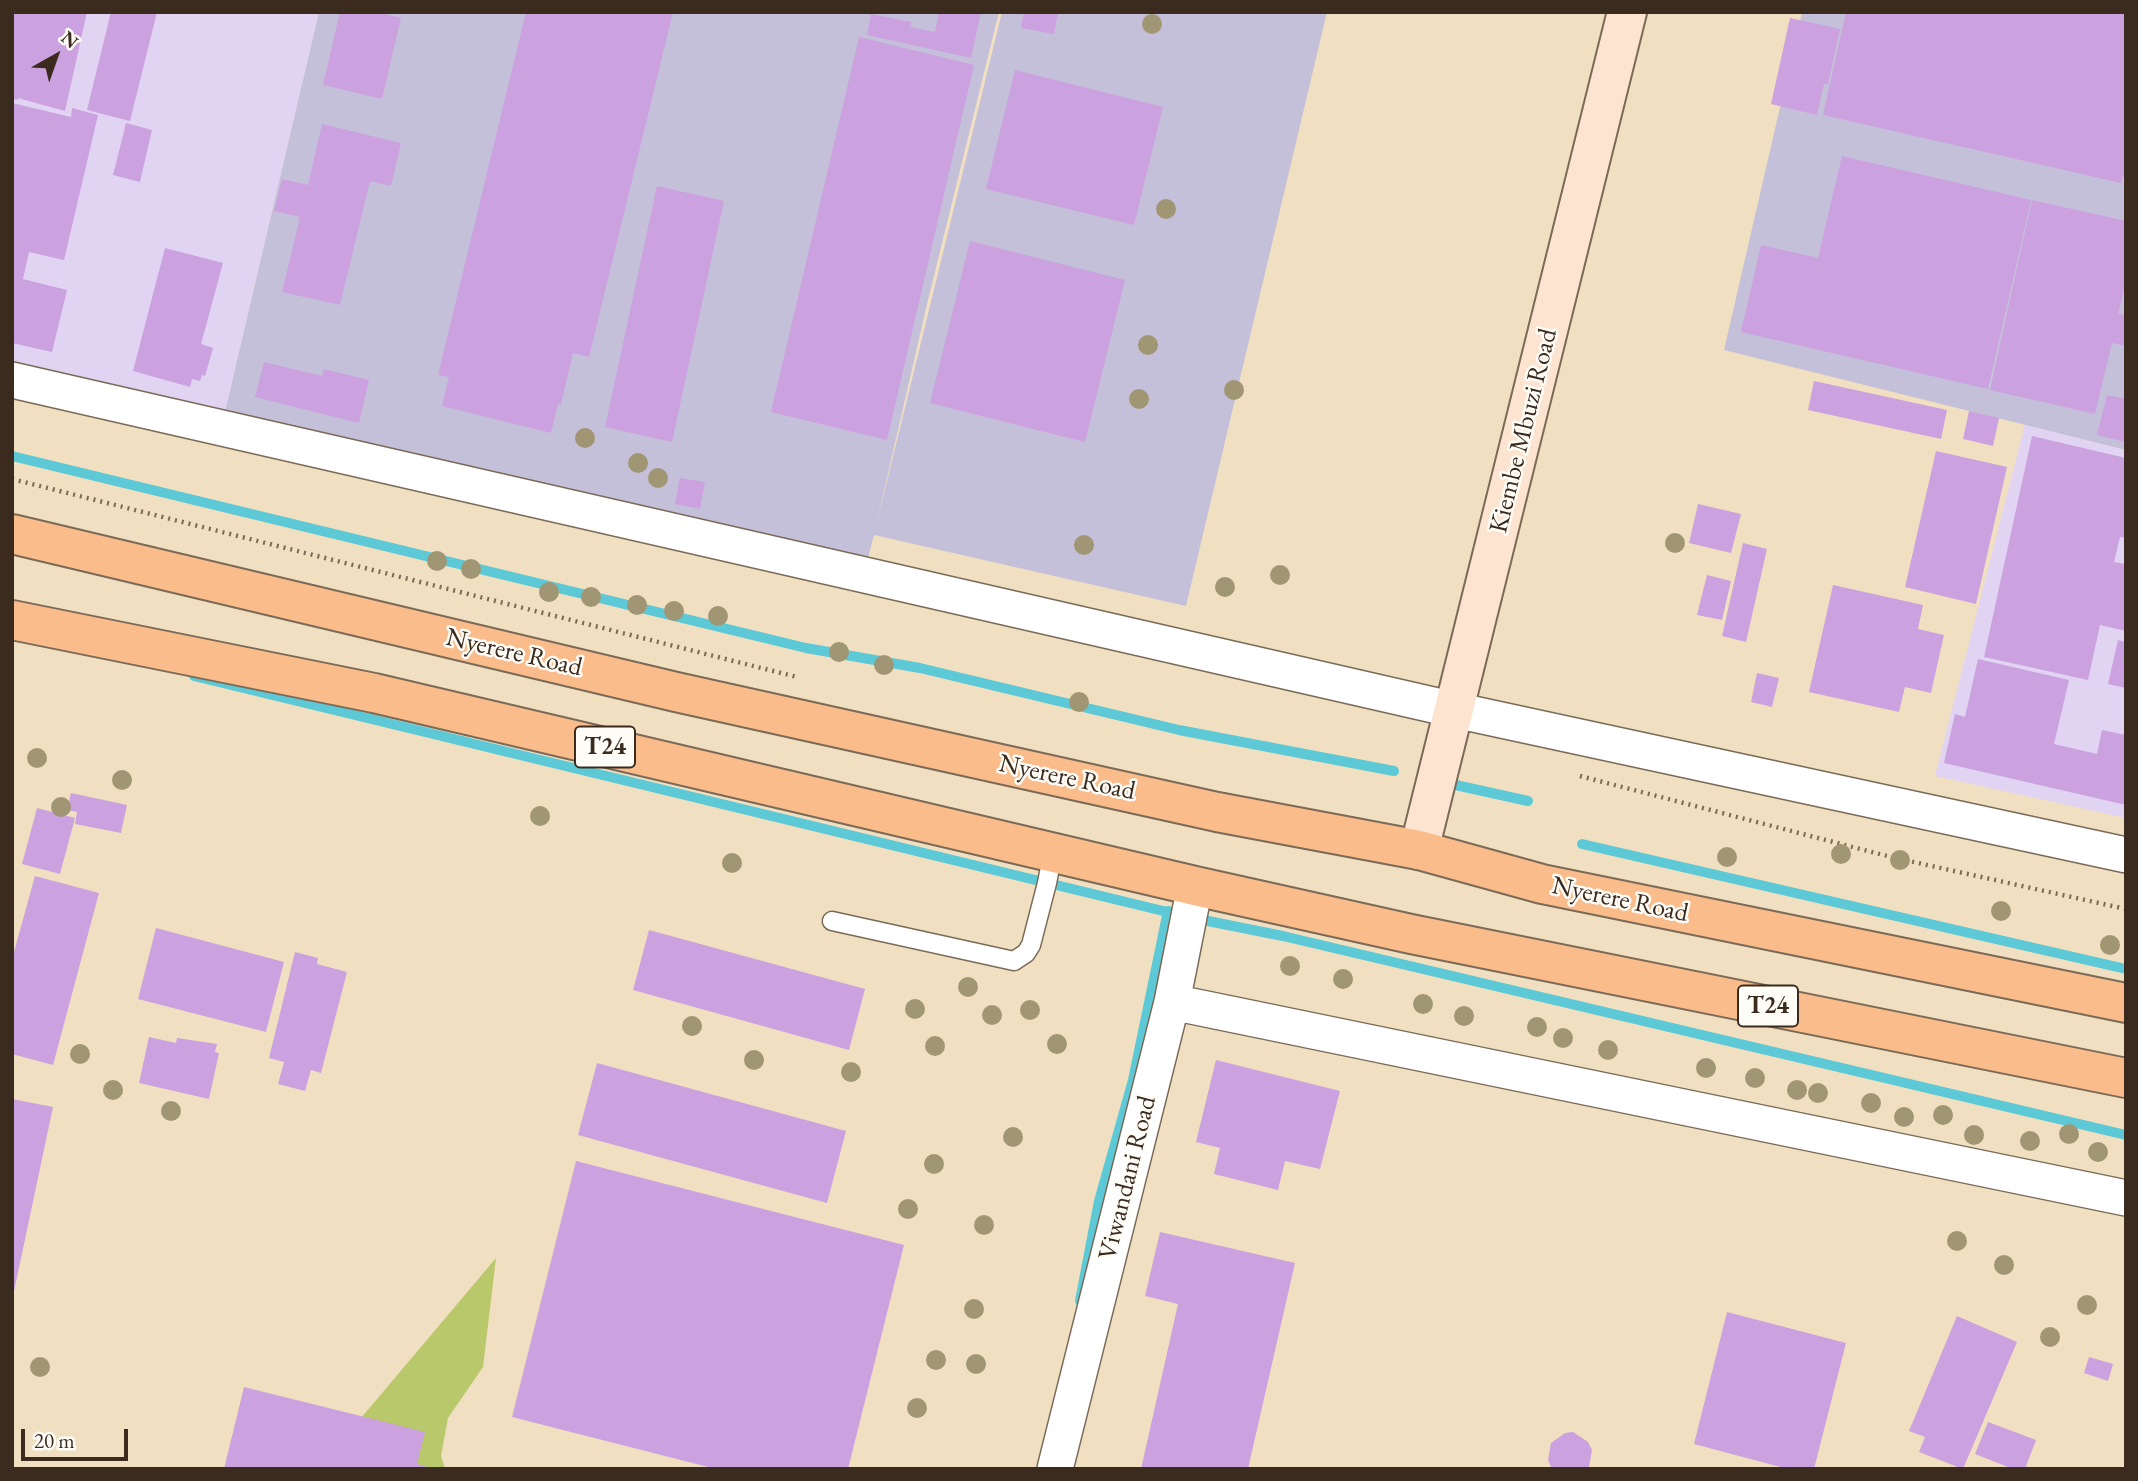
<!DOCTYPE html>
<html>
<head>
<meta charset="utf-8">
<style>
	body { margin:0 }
	#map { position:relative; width:2138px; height:1481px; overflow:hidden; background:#f0e0c1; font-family:"EB Garamond",serif }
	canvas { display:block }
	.frame { position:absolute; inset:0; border:14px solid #3b2a1e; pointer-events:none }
	.north { position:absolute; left:21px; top:21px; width:70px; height:70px; -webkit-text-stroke:5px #fdfcf7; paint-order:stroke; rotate:40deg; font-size:19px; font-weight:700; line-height:28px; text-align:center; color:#3b2a1e }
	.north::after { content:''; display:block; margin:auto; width:24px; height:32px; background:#3b2a1e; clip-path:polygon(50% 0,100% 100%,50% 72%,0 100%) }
	.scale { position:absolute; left:21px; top:1429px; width:107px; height:32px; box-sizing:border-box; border:4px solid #3b2a1e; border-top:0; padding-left:9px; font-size:21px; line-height:24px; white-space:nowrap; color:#3b2a1e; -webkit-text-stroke:5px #fdfcf7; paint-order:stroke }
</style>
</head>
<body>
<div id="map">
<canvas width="2138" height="1481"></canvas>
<div class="frame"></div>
<div class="north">N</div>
<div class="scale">20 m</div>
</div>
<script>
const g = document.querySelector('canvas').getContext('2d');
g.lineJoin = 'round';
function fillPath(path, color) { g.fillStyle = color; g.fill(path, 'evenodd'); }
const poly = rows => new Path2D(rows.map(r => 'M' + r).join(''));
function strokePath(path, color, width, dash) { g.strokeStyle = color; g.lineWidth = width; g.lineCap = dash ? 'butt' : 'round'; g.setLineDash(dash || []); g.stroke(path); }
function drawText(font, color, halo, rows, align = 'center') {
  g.font = font + ' "EB Garamond",serif'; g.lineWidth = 5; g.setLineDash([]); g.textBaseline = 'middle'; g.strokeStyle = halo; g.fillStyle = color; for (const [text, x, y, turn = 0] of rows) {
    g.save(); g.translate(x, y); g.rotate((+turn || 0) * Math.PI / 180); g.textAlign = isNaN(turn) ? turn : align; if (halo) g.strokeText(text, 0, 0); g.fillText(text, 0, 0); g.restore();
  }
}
fillPath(poly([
	[12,12,319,12,224,416,12,364],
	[2025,424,2126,450,2126,818,1935,776]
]), '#e1d4f3');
fillPath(poly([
	[319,12,999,12,928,300,875,530,1002,12,1327,12,1186,606,874,535,865,569,224,416],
	[1802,12,2126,12,2126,450,1724,350]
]), '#c5c0da');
fillPath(poly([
	[496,1258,483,1367,448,1418,441,1456,445,1469,318,1469]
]), '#b9c86a');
strokePath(poly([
	[12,456,806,648,920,668,1179,730,1394,771],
	[194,676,1188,917,1283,936,2126,1135],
	[1442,782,1528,801],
	[1582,844,2126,969],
	[1080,1301,1099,1201,1133,1080,1168,911]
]), '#5ec9d6', 10);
fillPath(poly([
	[12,12,87,12,65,111,18,98,18,100,12,99],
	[111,12,157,12,130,121,87,110],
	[340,12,377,12,401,18,382,99,323,85],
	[526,12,673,12,589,357,573,353,561,404,558,404,551,433,442,406,449,377,438,375],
	[939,12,981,12,971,58,867,35,871,14,911,22,910,27,935,32],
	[1024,12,1058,12,1054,34,1021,28],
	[1846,12,2126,12,2126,168,2121,183,1823,115],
	[1790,18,1840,29,1828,84,1824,84,1817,115,1771,104],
	[859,37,974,65,887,440,771,412],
	[1015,70,1163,107,1134,225,986,189],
	[12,103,71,117,72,108,98,115,64,260,29,252,23,279,67,290,52,352,12,343],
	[126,123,152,130,140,182,113,175],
	[322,124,401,143,391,186,370,181,340,305,282,292,300,217,274,211,282,179,308,185],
	[1842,156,2031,200,1988,389,1741,332,1761,245,1818,258],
	[657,186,724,201,672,442,605,427],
	[2032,200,2126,221,2126,281,2118,314,2126,315,2126,346,2112,343,2095,414,1990,390],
	[970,241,1125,280,1085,442,930,403],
	[165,248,223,263,201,344,213,348,205,376,202,375,200,381,192,379,190,387,133,371],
	[264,362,322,376,324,369,369,380,359,423,255,397],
	[1814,381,1947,410,1941,439,1808,410],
	[2107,395,2126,399,2126,442,2097,435],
	[1969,411,1999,418,1993,446,1963,439],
	[2032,436,2126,458,2126,538,2120,537,2114,562,2126,564,2126,631,2100,625,2088,680,1984,657],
	[1936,451,2007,467,1976,604,1905,587],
	[680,478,705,482,700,509,675,504],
	[1698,504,1741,514,1731,553,1689,543],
	[1743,543,1767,549,1746,642,1722,636],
	[1707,575,1731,581,1722,620,1697,615],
	[1833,585,1923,605,1918,629,1944,635,1931,693,1905,687,1899,712,1809,692],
	[2118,640,2126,642,2126,688,2108,684],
	[1978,659,2069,680,2054,744,2097,754,2102,730,2126,735,2126,805,1944,763,1955,714,1965,717],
	[1757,673,1779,678,1772,707,1751,702],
	[71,793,127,805,121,833,75,824,77,812,67,810],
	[37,808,75,818,60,874,22,864],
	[35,876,99,893,53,1065,12,1054,12,959],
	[156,928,284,962,266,1032,138,999],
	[649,930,865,989,849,1050,633,990],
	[295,952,318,958,317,964,347,972,321,1073,311,1070,305,1091,278,1084,284,1062,269,1058],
	[149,1037,176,1043,177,1038,217,1044,215,1052,219,1053,209,1099,139,1083],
	[1216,1060,1340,1091,1320,1169,1285,1161,1278,1190,1214,1174,1220,1148,1196,1142],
	[597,1063,846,1131,827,1203,578,1135],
	[12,1099,53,1107,13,1296,12,1296],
	[576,1161,904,1245,848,1469,716,1469,512,1417],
	[1160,1232,1295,1263,1248,1469,1141,1469,1178,1304,1145,1296],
	[1727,1312,1846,1343,1814,1469,1788,1469,1694,1444],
	[1957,1316,2017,1342,1963,1469,1919,1452,1925,1437,1909,1431],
	[2089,1357,2113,1364,2108,1381,2084,1373],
	[244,1387,425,1432,417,1464,434,1469,224,1469],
	[1988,1422,2036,1440,2025,1469,2013,1469,1975,1454],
	[1573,1432,1588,1442,1592,1450,1589,1467,1587,1469,1552,1469,1548,1460,1551,1443,1565,1433]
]), '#cba1df');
const service = poly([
	[832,921,1014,961,1026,953,1031,945,1047,883,1053,852]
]);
const minor = poly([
	[12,380,1455,710,2126,855],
	[1172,1002,2126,1198],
	[1055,1469,1172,1002,1195,886]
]);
const secondary = poly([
	[1419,850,1627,12]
]);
const trunk = poly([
	[12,534,676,692,1217,812,1419,850,1542,884,2126,1003],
	[12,620,374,693,1195,886,1411,934,2126,1078]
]);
strokePath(service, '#7a6a57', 21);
strokePath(minor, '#7a6a57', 38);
strokePath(secondary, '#7a6a57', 42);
strokePath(trunk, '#7a6a57', 42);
strokePath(poly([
	[12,479,797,677],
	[1580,776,1891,857,2126,909]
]), '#7a6a57', 4.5, [2, 5]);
strokePath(service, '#fff', 18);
strokePath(minor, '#fff', 35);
strokePath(secondary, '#fde4d1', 38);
strokePath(trunk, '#fabc8b', 38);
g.fillStyle = '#a19674';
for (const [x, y] of [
	[1152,24],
	[1166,209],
	[1148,345],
	[1234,390],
	[1139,399],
	[585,438],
	[638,463],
	[658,478],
	[1675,543],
	[1084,545],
	[437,561],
	[471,569],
	[1280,575],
	[1225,587],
	[549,592],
	[591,597],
	[637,605],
	[674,611],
	[718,616],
	[839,652],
	[884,665],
	[1079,702],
	[37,758],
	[122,780],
	[61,807],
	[540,816],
	[1841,854],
	[1727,857],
	[1900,860],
	[732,863],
	[2001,911],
	[2110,945],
	[1290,966],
	[1343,979],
	[968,987],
	[1423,1004],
	[915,1009],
	[1030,1010],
	[992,1015],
	[1464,1016],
	[692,1026],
	[1537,1027],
	[1563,1038],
	[1057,1044],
	[935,1046],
	[1608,1050],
	[80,1054],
	[754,1060],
	[1706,1068],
	[851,1072],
	[1755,1078],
	[113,1090],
	[1797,1090],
	[1818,1093],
	[1871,1103],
	[171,1111],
	[1943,1115],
	[1904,1117],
	[2069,1134],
	[1974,1135],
	[1013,1137],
	[2030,1141],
	[2098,1152],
	[934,1164],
	[908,1209],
	[984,1225],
	[1957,1241],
	[2004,1265],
	[2087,1305],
	[974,1309],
	[2050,1337],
	[936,1360],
	[976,1364],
	[40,1367],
	[917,1408]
]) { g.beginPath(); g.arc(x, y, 10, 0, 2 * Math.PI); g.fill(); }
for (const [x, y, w] of [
	[605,747,60],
	[1768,1006,60]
]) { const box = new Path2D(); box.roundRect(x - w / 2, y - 20.5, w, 41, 5); g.fillStyle = '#fdfcf7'; g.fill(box); strokePath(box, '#3b2a1e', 2); }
drawText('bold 24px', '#3b2a1e', null, [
	["T24",605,747],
	["T24",1768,1006]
]);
drawText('26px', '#3b2a1e', '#fdfcf7', [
	["Kiembe Mbuzi Road",1524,431,-76],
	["Nyerere Road",514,653,13],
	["Nyerere Road",1067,778,12],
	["Nyerere Road",1620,900,12],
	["Viwandani Road",1128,1178,-76]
]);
</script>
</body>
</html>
